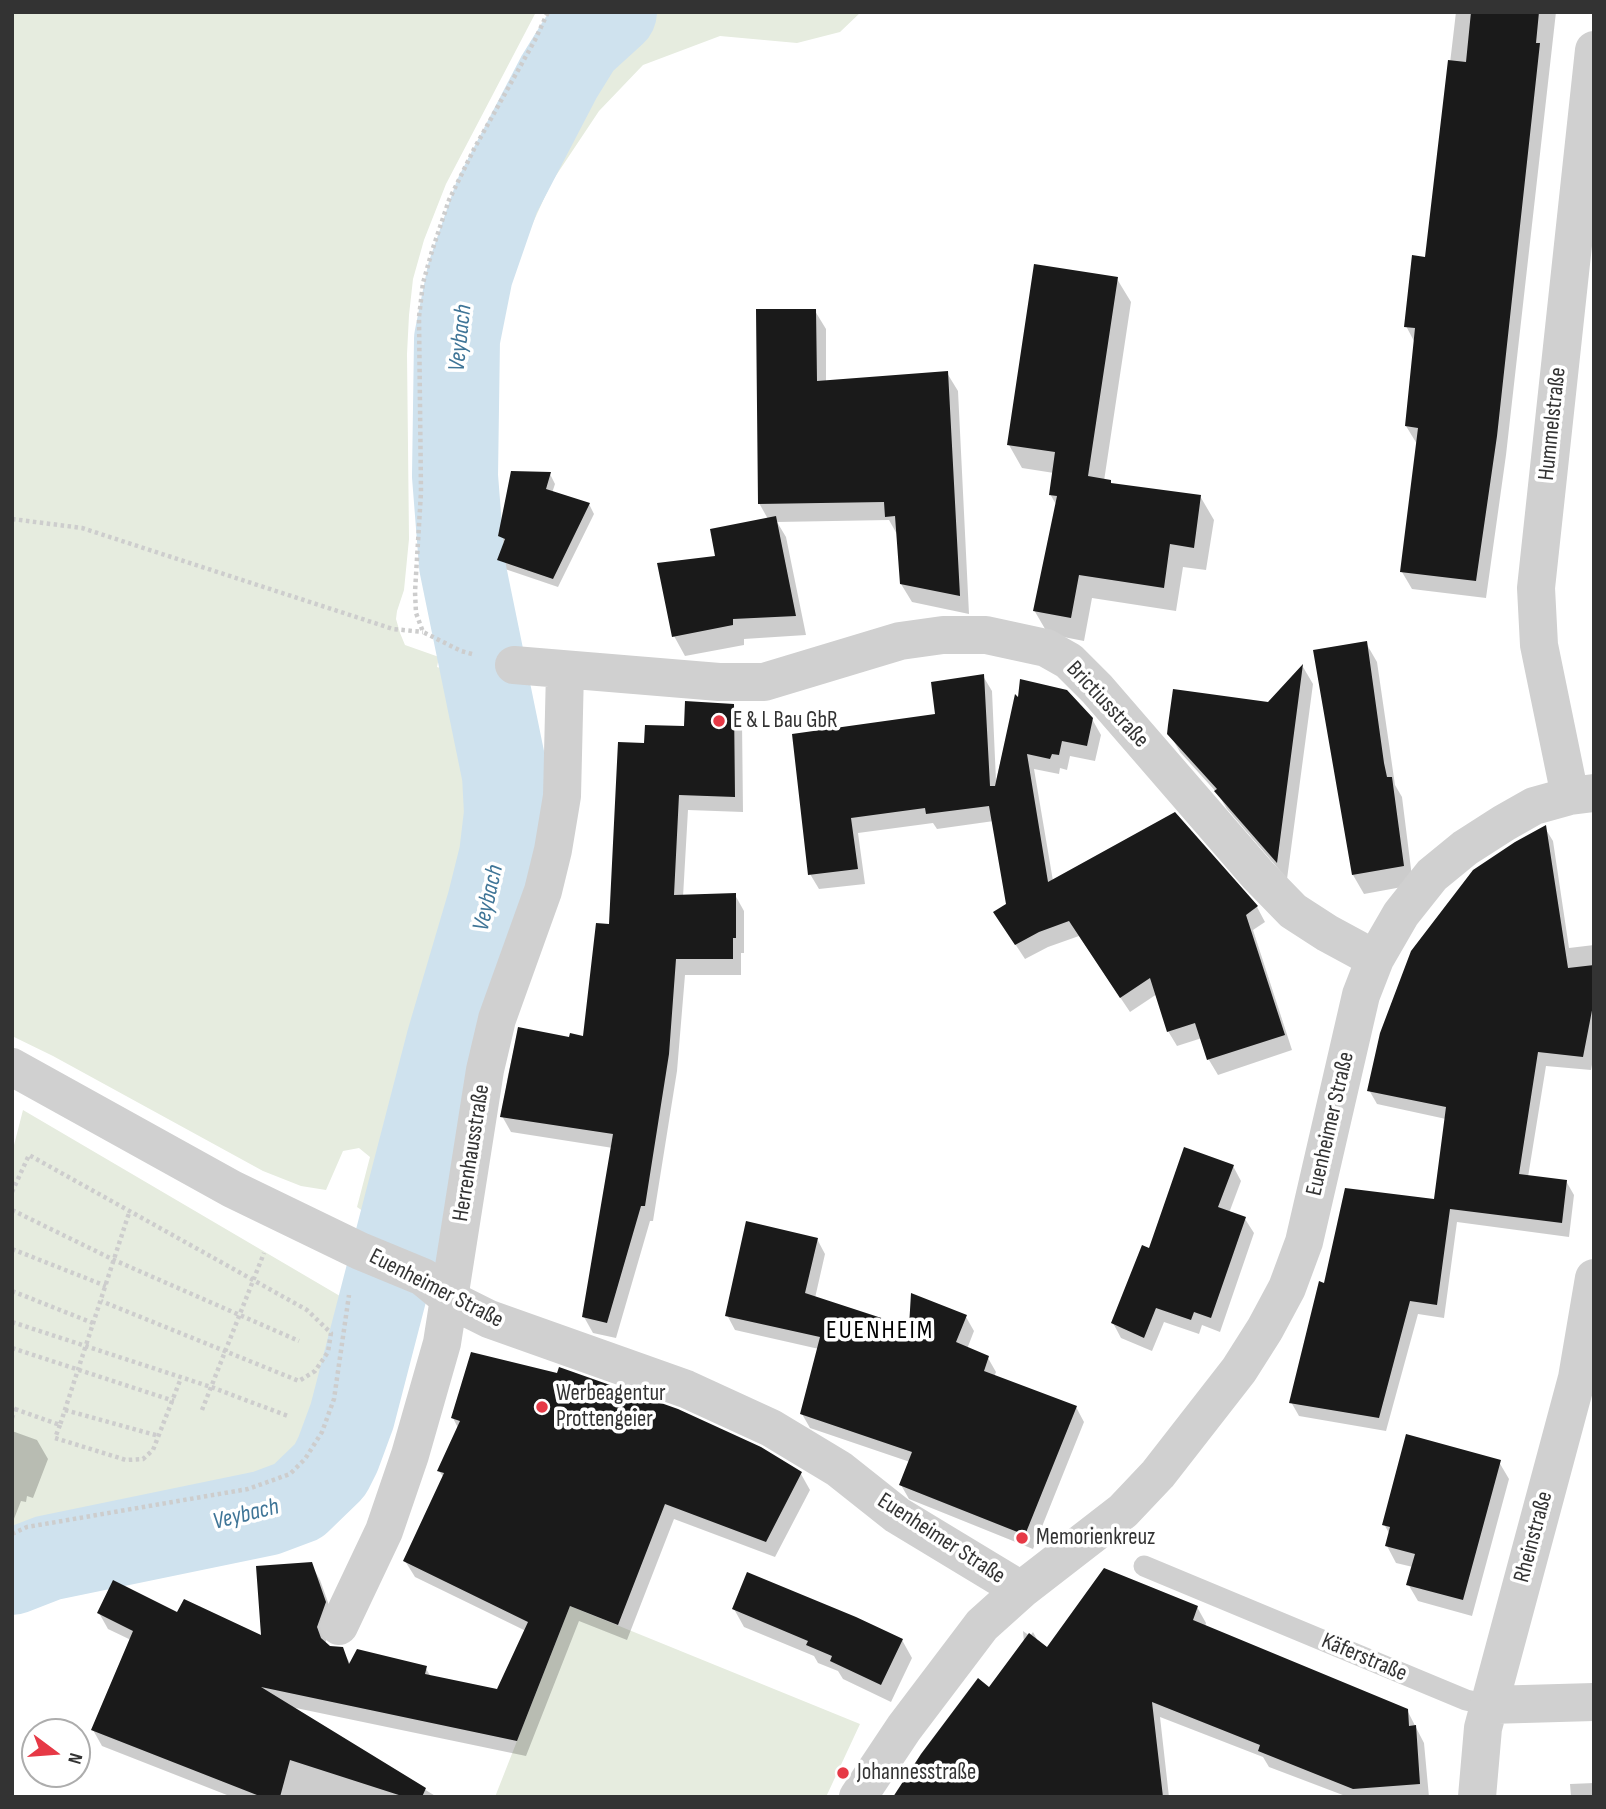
<!DOCTYPE html>
<html>
<head>
<meta charset="utf-8">
<style>
	body { margin:0 }
	#map { position:relative; width:1606px; height:1809px; overflow:hidden; background:#fff; font-family:"Sofia Sans Condensed",sans-serif }
	canvas { display:block }
	.frame { position:absolute; inset:0; border:14px solid #333; pointer-events:none }
	.north { position:absolute; left:21px; top:1718px; width:70px; height:70px; box-sizing:border-box; background:#fff; border:2px solid #adadad; border-radius:50%; rotate:106deg; font-size:19px; font-weight:700; line-height:28px; text-align:center; color:#333 }
	.north::after { content:''; display:block; margin:auto; width:24px; height:32px; background:#e63946; clip-path:polygon(50% 0,100% 100%,50% 72%,0 100%) }
</style>
</head>
<body>
<div id="map">
<canvas width="1606" height="1809"></canvas>
<div class="frame"></div>
<div class="north">N</div>
</div>
<script>
const g = document.querySelector('canvas').getContext('2d');
g.lineJoin = 'round';
function fillPath(path, color) { g.fillStyle = color; g.fill(path, 'evenodd'); }
const poly = rows => new Path2D(rows.map(r => 'M' + r).join(''));
function strokePath(path, color, width, dash) { g.strokeStyle = color; g.lineWidth = width; g.lineCap = dash ? 'butt' : 'round'; g.setLineDash(dash || []); g.stroke(path); }
function drawText(font, color, halo, rows, align = 'center') {
  g.font = font + ' "Sofia Sans Condensed",sans-serif'; g.lineWidth = 7; g.setLineDash([]); g.textBaseline = 'middle'; g.strokeStyle = halo; g.fillStyle = color; for (const [text, x, y, turn = 0] of rows) {
    g.save(); g.translate(x, y); g.rotate((+turn || 0) * Math.PI / 180); g.textAlign = isNaN(turn) ? turn : align; if (halo) g.strokeText(text, 0, 0); g.fillText(text, 0, 0); g.restore();
  }
}
fillPath(poly([
	[12,12,536,12,446,184,424,240,413,279,409,315,407,354,409,539,404,590,397,611,396,619,400,633,405,645,439,657,437,667,456,673,459,664,464,665,465,669,514,682,525,682,530,689,533,705,539,746,543,804,540,838,438,1249,434,1254,365,1227,370,1216,357,1207,370,1157,359,1148,343,1151,326,1190,301,1186,263,1171,53,1056,12,1036],
	[558,12,861,12,840,32,797,43,720,36,643,65,599,111,551,183,503,289,490,343,482,554,503,643,489,637,471,555,465,476,467,363,472,319,487,251,498,220,481,212,463,269,450,340,448,396,448,476,462,630,457,633,453,638,446,633,435,619,429,602,427,583,430,456,427,361,429,304,439,253,454,214,475,168],
	[23,1110,345,1299,355,1296,358,1278,417,1301,362,1473,347,1496,329,1516,307,1528,273,1540,81,1577,12,1604,12,1153],
	[570,1606,860,1724,826,1797,495,1797]
]), '#e6ecdf');
fillPath(poly([
	[1456,12,1556,12,1506,455,1486,598,1412,589,1402,572,1417,444,1406,426,1415,343,1406,326,1427,259],
	[1117,279,1131,302,1104,481,1112,485,1200,496,1214,520,1206,570,1183,567,1176,611,1092,598,1084,641,1048,634,1034,610,1057,506,1050,494,1054,473,1022,468,1009,445],
	[815,311,826,329,826,382,947,373,958,391,969,614,912,602,901,584,898,536,889,520,777,522,786,537,806,635,744,639,744,645,685,656,674,636,718,558,768,519,759,503],
	[550,474,555,484,552,493,589,504,594,514,558,587,505,569,499,560,505,545,499,536],
	[1366,643,1377,662,1395,785,1402,797,1413,885,1364,894,1353,875,1315,651],
	[1303,667,1313,684,1287,879,1227,809,1218,794,1180,752,1169,733,1269,704],
	[983,676,992,691,996,781,1016,697,1092,719,1101,735,1095,761,1070,756,1067,770,1060,768,1059,774,1034,769,1053,881,1174,815,1257,907,1265,922,1253,930,1292,1050,1218,1075,1209,1060,1202,1038,1177,1046,1168,1031,1157,994,1130,1012,1079,936,1048,947,1025,959,1004,927,1008,905,994,821,937,829,933,823,858,833,865,884,819,889,810,874,794,735,937,715],
	[733,706,742,721,743,812,688,810,683,897,735,895,744,911,744,953,741,953,741,975,685,975,677,1071,653,1221,650,1221,616,1338,593,1333,584,1317,613,1148,511,1132,502,1116,508,1075,519,1029,570,1039,584,1038,611,926,645,745],
	[1545,828,1553,841,1569,948,1594,945,1594,1054,1591,1070,1546,1066,1528,1177,1566,1181,1574,1195,1569,1237,1457,1222,1444,1318,1418,1314,1386,1431,1299,1416,1291,1402,1325,1285,1435,1201,1446,1119,1377,1104,1369,1090],
	[1233,1166,1241,1181,1229,1213,1245,1219,1254,1233,1220,1332,1202,1325,1199,1334,1164,1322,1152,1351,1121,1338,1113,1323,1150,1250],
	[817,1239,825,1254,815,1298,911,1329,966,1317,974,1331,967,1349,988,1358,996,1372,994,1377,1076,1407,1084,1422,1033,1549,909,1499,901,1485,910,1462,810,1428,802,1414,819,1349,735,1330,727,1315],
	[453,1418,801,1474,810,1490,775,1557,674,1519,627,1640,579,1621,526,1756,291,1707,437,1797,232,1797,102,1746,93,1730,131,1640,108,1629,99,1613,178,1614,263,1638,311,1564,320,1580,334,1619,325,1644,330,1648,342,1649,351,1665,425,1667,431,1677,498,1691,526,1631,415,1577,405,1561,444,1478,439,1471,458,1428],
	[12,1431,37,1440,48,1459,33,1498,27,1496,26,1502,21,1501,12,1524],
	[1499,1462,1509,1479,1472,1616,1418,1601,1408,1584,1413,1567,1396,1563,1387,1546,1390,1535,1384,1524],
	[1197,1607,1206,1623,1205,1627,1407,1710,1424,1743,1429,1797,1348,1797,1269,1767,1263,1757,1160,1717,1169,1797,1122,1797,990,1689,1024,1643,1023,1631,1030,1636,1033,1632,1039,1643,1048,1650],
	[734,1609,902,1640,912,1658,891,1702,843,1679,838,1671,818,1663,814,1656,744,1627],
	[1594,1783,1594,1797,1571,1797,1570,1784]
]), '#0003');
strokePath(poly([
	[12,1572,48,1558,266,1513,298,1501,330,1470,338,1454,352,1416,449,1042,490,903,502,855,507,813,505,775,462,565,455,476,457,339,470,274,497,196,559,77,580,43,614,12]
]), '#cfe2ee', 86);
fillPath(poly([
	[1471,12,1539,12,1536,43,1540,43,1497,436,1476,581,1400,572,1418,428,1405,426,1415,328,1404,327,1412,255,1425,257,1448,60,1466,62],
	[1034,264,1118,277,1088,476,1111,480,1111,483,1201,495,1194,548,1170,544,1164,588,1079,575,1071,618,1033,611,1057,496,1049,495,1055,452,1007,445],
	[756,309,816,309,817,381,948,371,960,596,900,584,895,516,885,517,884,502,758,504],
	[511,471,551,472,546,489,590,503,553,579,497,560,505,539,498,536],
	[776,516,796,616,733,619,733,625,672,637,657,563,715,556,710,529],
	[1367,641,1384,763,1387,777,1392,777,1404,866,1352,875,1313,650],
	[1303,664,1277,863,1214,791,1217,789,1167,734,1168,725,1173,689,1268,702],
	[984,674,990,786,995,786,1015,694,1018,697,1020,679,1067,690,1093,718,1087,746,1062,741,1059,755,1052,754,1050,759,1027,754,1048,882,1175,812,1258,906,1246,915,1285,1035,1207,1060,1195,1023,1167,1032,1150,978,1120,998,1069,921,1039,932,1015,945,993,912,1006,904,989,806,926,814,925,808,851,818,858,869,808,875,792,734,935,714,931,682],
	[685,701,734,704,735,797,679,795,674,895,736,893,736,938,733,938,733,959,676,959,669,1054,645,1206,641,1206,607,1323,582,1317,613,1134,500,1117,518,1027,569,1037,570,1033,583,1036,596,923,609,924,618,742,644,743,645,725,684,726],
	[1546,825,1568,968,1594,965,1594,1000,1583,1057,1538,1052,1519,1174,1567,1180,1562,1223,1450,1209,1437,1305,1410,1301,1379,1418,1289,1403,1319,1281,1324,1283,1345,1188,1434,1199,1446,1107,1367,1091,1380,1033,1411,951,1473,870,1515,842],
	[1184,1147,1234,1165,1218,1207,1246,1217,1211,1318,1194,1312,1191,1320,1156,1308,1144,1338,1111,1323,1142,1245,1149,1248],
	[746,1221,818,1238,805,1293,909,1327,911,1293,967,1315,956,1342,989,1356,984,1371,1077,1406,1025,1535,899,1485,912,1452,800,1414,820,1337,725,1316],
	[471,1352,557,1373,559,1367,678,1409,761,1447,802,1472,766,1542,665,1504,618,1625,570,1606,517,1741,261,1687,426,1788,422,1797,405,1797,290,1760,280,1797,262,1797,91,1730,133,1631,97,1613,113,1580,177,1612,184,1599,261,1635,256,1566,312,1562,326,1602,317,1627,321,1638,330,1646,343,1647,349,1664,357,1649,427,1666,425,1674,497,1689,528,1622,403,1561,444,1473,437,1471,460,1421,451,1418],
	[1406,1434,1501,1460,1463,1600,1406,1585,1415,1554,1385,1546,1390,1527,1382,1525],
	[1104,1568,1198,1606,1193,1620,1408,1709,1409,1726,1416,1725,1420,1784,1353,1789,1258,1751,1260,1745,1152,1702,1163,1797,893,1797,921,1754,978,1678,989,1687,1029,1633,1047,1647],
	[747,1572,856,1617,903,1639,881,1685,830,1661,832,1656,806,1645,808,1641,732,1609]
]), '#1a1a1a');
strokePath(poly([
	[12,519,82,528,393,629,423,632],
	[472,654,461,651,423,632,416,613,415,592,421,492,419,317,423,283,432,251,449,200,474,149,535,40,548,12],
	[12,1192,29,1155,307,1310,331,1333,328,1352,315,1371,299,1381,101,1301],
	[12,1210,114,1260,299,1341],
	[12,1249,106,1286],
	[12,1291,93,1323],
	[12,1322,211,1387,288,1416],
	[12,1348,174,1401],
	[15,1409,60,1425,129,1213],
	[65,1410,159,1436],
	[202,1410,264,1253],
	[12,1418,15,1409,13,1408],
	[60,1425,55,1438,126,1460,143,1459,153,1450,181,1378],
	[12,1534,27,1527,248,1489,290,1474,305,1459,322,1432,334,1399,349,1295]
]), '#cdcdcd', 4.5, [3.5, 3.5]);
strokePath(poly([
	[1144,1566,1466,1700,1489,1705]
]), '#d0d0d0', 21);
strokePath(poly([
	[514,665,719,682,764,682,900,641,943,635,986,635,1046,648,1069,661,1097,689,1258,875,1293,911,1327,933,1375,959],
	[1570,796,1539,645,1536,588,1594,50],
	[12,1067,232,1189,360,1251,423,1277,451,1300,489,1319,686,1389,771,1428,839,1469,897,1515,1021,1590],
	[339,1626,384,1531,410,1455,442,1343,485,1070,497,1019,543,891,553,850,562,796,565,671],
	[1489,1705,1594,1702],
	[858,1797,904,1728,982,1625,1021,1590,1123,1511,1158,1474,1239,1370,1265,1329,1287,1288,1304,1242,1361,995,1375,959,1401,914,1432,875,1465,848,1504,823,1534,806,1570,796,1594,793],
	[1477,1797,1483,1728,1577,1378,1594,1278]
]), '#d0d0d0', 38);
for (const [x, y, r, color] of [
	[719,721,7,"#e63946"],
	[542,1407,7,"#e63946"],
	[1022,1538,7,"#e63946"],
	[843,1773,7,"#e63946"]
]) { const dot = new Path2D(); dot.arc(x, y, r, 0, 2 * Math.PI); g.fillStyle = color; g.fill(dot); strokePath(dot, '#fff', 2.5); }
drawText('23px', '#333', '#fff', [
	["Hummelstraße",1553,424,-84],
	["Brictiusstraße",1107,705,47],
	["Euenheimer Straße",1331,1124,-77],
	["Herrenhausstraße",472,1153,-81],
	["Euenheimer Straße",436,1289,27],
	["Rheinstraße",1534,1537,-75],
	["Euenheimer Straße",941,1539,33],
	["Käferstraße",1364,1658,23]
]);
drawText('23px', '#333', '#fff', [
	["E & L Bau GbR",733,721],
	["Werbeagentur",556,1394],
	["Prottengeier",556,1420],
	["Memorienkreuz",1036,1538],
	["Johannesstraße",857,1773]
], 'left');
drawText('italic 24px', '#3f7597', '#fff', [
	["Veybach",461,338,-84],
	["Veybach",489,898,-77],
	["Veybach",246,1515,-14]
]);
g.letterSpacing = '2px';
drawText('26px', '#000', '#fff', [
	["EUENHEIM",880,1331]
]);
g.letterSpacing = '0px';
</script>
</body>
</html>
